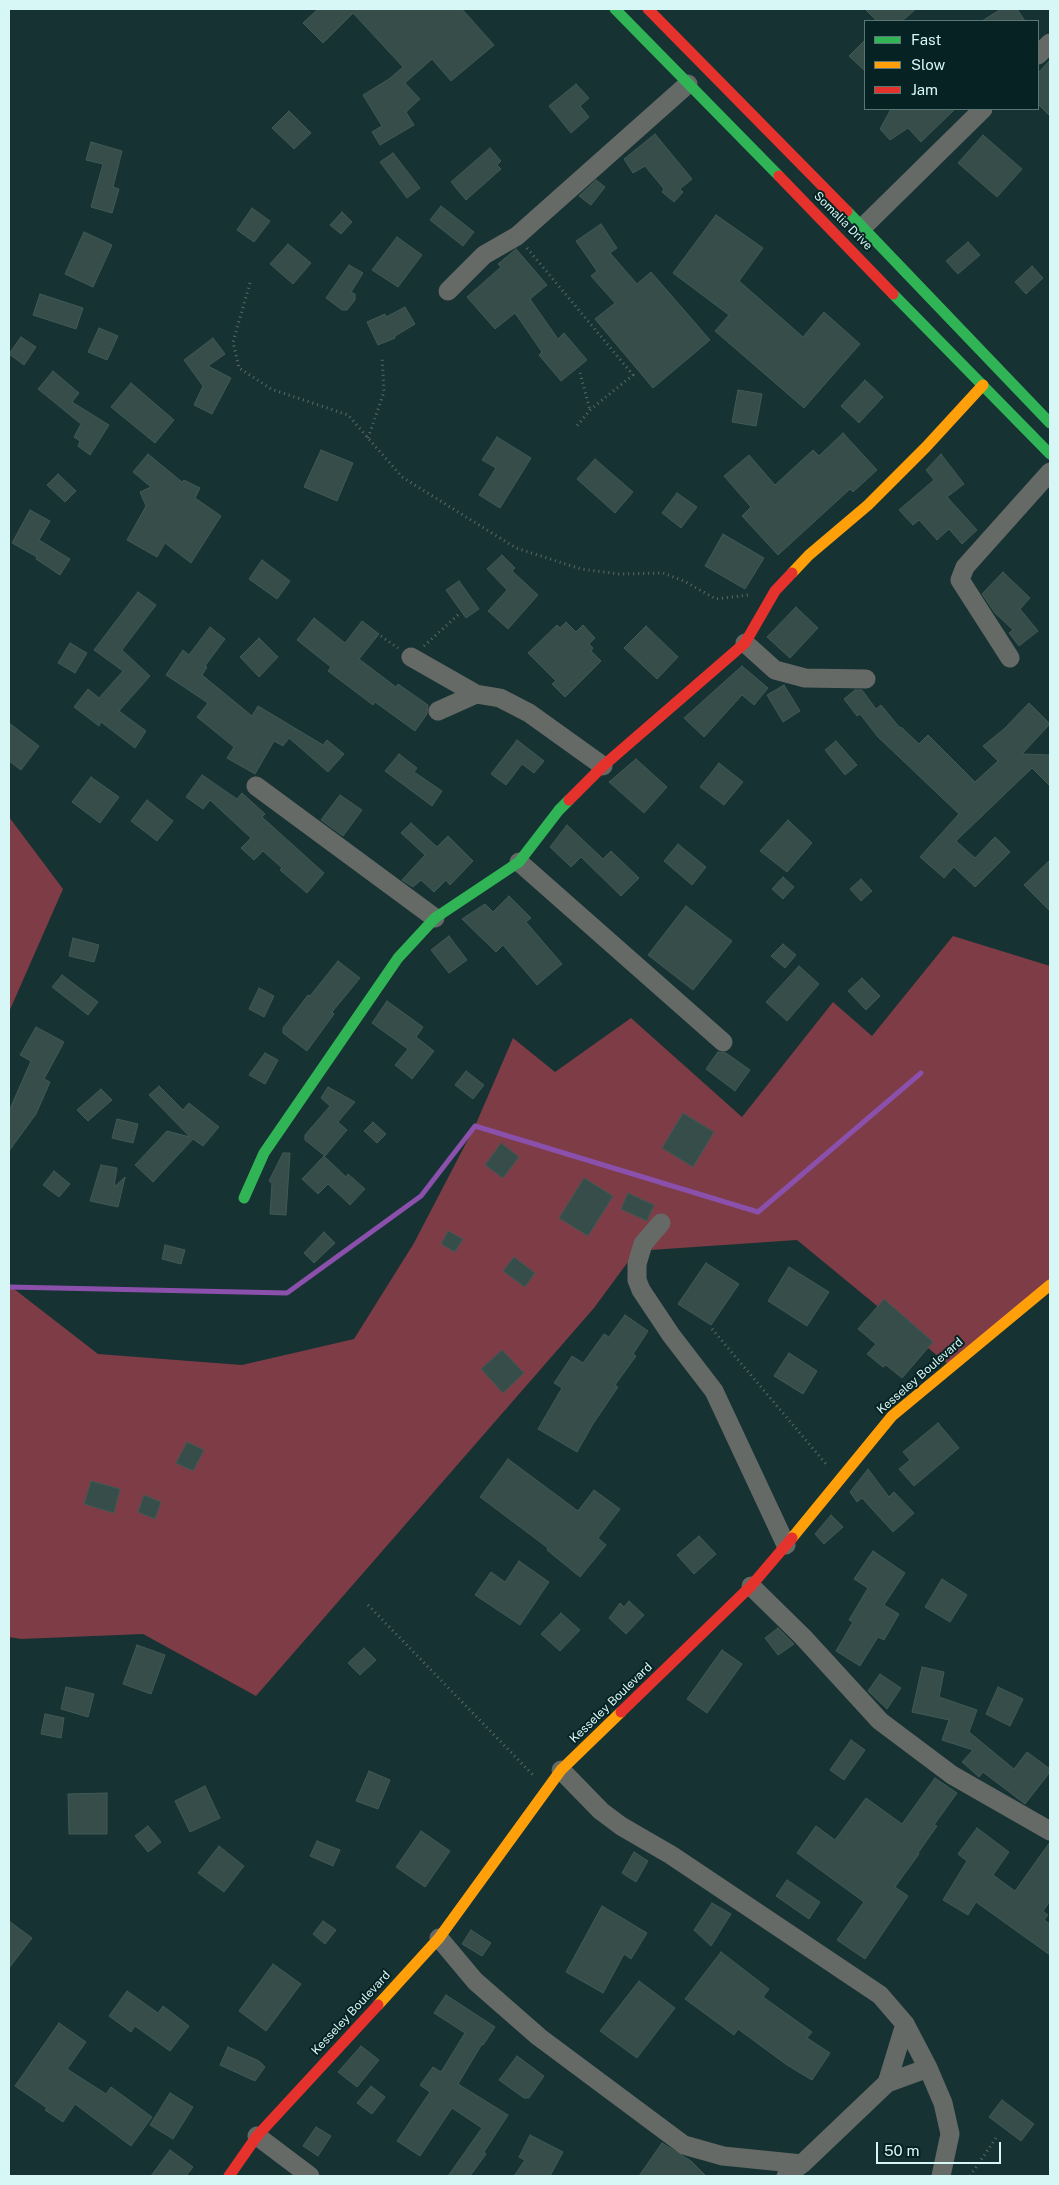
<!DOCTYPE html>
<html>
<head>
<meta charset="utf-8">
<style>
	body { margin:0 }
	#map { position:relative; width:1059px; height:2185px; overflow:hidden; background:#163232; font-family:"Public Sans",sans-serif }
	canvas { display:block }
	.frame { position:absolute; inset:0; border:10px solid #d7f7f6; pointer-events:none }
	.legend { position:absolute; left:864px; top:20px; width:175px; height:90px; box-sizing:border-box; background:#072222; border:1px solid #5a7777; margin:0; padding:6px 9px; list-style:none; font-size:15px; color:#d7f7f6 }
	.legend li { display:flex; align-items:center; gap:10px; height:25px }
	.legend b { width:25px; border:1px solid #5a7777 }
	.scale { position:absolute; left:876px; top:2142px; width:125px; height:22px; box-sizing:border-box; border:2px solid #d7f7f6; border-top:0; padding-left:6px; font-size:15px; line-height:18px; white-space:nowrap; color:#d7f7f6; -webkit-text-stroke:4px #072222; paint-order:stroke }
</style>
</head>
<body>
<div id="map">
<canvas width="1059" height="2185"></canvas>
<div class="frame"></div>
<ul class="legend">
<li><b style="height:6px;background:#30b455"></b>Fast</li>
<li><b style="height:6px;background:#ff9f0a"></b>Slow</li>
<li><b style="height:6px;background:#e5322d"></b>Jam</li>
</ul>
<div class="scale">50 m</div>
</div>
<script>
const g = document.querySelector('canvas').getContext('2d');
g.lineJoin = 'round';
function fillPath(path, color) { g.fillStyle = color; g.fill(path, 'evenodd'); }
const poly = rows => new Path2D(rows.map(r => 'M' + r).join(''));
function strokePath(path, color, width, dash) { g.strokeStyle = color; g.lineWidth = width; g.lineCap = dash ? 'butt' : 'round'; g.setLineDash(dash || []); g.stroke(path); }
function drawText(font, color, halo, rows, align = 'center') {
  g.font = font + ' "Public Sans",sans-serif'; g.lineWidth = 4; g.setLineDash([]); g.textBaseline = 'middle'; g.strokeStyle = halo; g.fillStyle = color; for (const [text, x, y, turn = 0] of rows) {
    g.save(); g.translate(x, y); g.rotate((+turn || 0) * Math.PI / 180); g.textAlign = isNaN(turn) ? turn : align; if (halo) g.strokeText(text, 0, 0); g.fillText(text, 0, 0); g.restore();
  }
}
fillPath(poly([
	[9,817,63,889,9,1012],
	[953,936,1050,966,1050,1285,950,1366,797,1240,636,1251,594,1308,256,1696,143,1634,21,1639,9,1637,9,1285,98,1354,242,1365,354,1339,414,1243,475,1126,513,1038,555,1072,631,1018,742,1117,833,1002,872,1036]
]), '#7d3c46');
strokePath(poly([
	[9,1287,287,1293,421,1196,475,1126,758,1212,921,1073]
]), '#8b50ab', 5);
const building = poly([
	[318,9,462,9,494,45,451,81,432,59,405,83,420,99,406,112,414,125,380,145,372,132,382,126,363,95,389,79,403,67,353,13,323,43,303,23,318,9],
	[865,9,916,9,902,21,877,21,865,9],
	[1001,9,1017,9,1025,21,982,21,1001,9],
	[865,40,865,71,849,56,865,40],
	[1050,60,1050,116,1038,104,1038,73,1050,60],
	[576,84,589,98,580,106,589,117,571,133,549,106,576,84],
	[891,109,955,109,921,142,908,128,890,140,880,129,891,109],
	[289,111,311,133,294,149,272,128,289,111],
	[655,134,692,179,680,189,683,192,674,202,662,192,664,189,645,166,633,173,624,159,655,134],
	[983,135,1022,169,997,197,958,163,983,135],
	[91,142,122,151,113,187,119,189,112,213,91,207,103,164,86,160,91,142],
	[490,148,501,161,497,165,501,169,466,200,451,182,490,148],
	[393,153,420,188,407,198,380,162,393,153],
	[596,180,605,187,591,205,579,196,596,180],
	[441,206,474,232,463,246,430,220,441,206],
	[252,208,270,221,254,242,237,230,252,208],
	[342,212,352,222,341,234,330,225,342,212],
	[716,215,763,248,739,281,803,337,824,312,860,344,804,408,715,331,729,315,673,273,716,215],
	[601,224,617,248,610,253,637,284,651,272,710,340,653,388,595,319,615,303,591,276,597,271,576,241,601,224],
	[84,232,112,245,93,287,65,274,84,232],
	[397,237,422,255,398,287,372,270,397,237],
	[968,242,980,255,958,274,946,261,968,242],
	[288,244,311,263,293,284,270,264,288,244],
	[516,249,547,285,530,299,558,339,564,333,587,360,561,381,539,355,542,352,515,313,495,329,467,297,501,267,498,264,516,249],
	[349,265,363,273,351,292,355,294,355,300,347,310,342,310,326,298,349,265],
	[1032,266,1043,278,1026,294,1015,282,1032,266],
	[40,294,83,308,76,329,33,315,40,294],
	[405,307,415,324,395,336,395,338,378,345,367,322,385,314,386,317,405,307],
	[99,328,118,336,107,360,88,352,99,328],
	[21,337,36,347,24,365,9,354,21,337],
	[213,338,225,354,208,366,231,378,212,414,194,405,203,386,184,360,213,338],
	[53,371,79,393,72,402,109,425,90,455,78,446,80,441,74,437,81,424,38,389,53,371],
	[865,380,883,397,859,423,841,406,865,380],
	[131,383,174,420,155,443,111,407,131,383],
	[738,390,762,394,756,426,732,422,738,390],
	[843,433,877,470,853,492,850,489,778,555,742,516,751,507,724,476,749,455,775,485,813,450,819,456,843,433],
	[497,437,531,458,500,508,479,495,496,468,482,460,497,437],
	[321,450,353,463,337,501,304,487,321,450],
	[148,454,182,482,184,480,200,488,195,498,221,516,191,563,165,543,157,557,127,540,146,506,140,492,151,487,133,472,148,454],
	[941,454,964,484,947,497,977,530,962,544,949,529,937,540,919,520,913,525,899,510,934,480,926,470,941,454],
	[595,459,633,492,615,513,577,479,595,459],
	[58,474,76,491,65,502,47,485,58,474],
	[677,493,697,507,681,528,662,513,677,493],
	[30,510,50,521,39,540,70,559,60,575,36,559,37,557,12,543,30,510],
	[723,534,764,558,745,589,705,566,723,534],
	[502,555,515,568,512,571,538,595,508,629,488,611,507,590,487,569,502,555],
	[262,560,290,581,277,599,249,579,262,560],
	[1003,572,1030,598,1020,609,1038,631,1019,646,1009,633,1013,630,995,613,982,594,1003,572],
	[459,581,479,609,466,618,446,590,459,581],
	[138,592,156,605,122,650,150,676,119,711,146,731,135,748,101,722,99,726,74,707,88,689,99,698,123,671,94,650,138,592],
	[796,607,818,628,790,658,767,637,796,607],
	[314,618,345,643,362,621,379,634,359,659,396,687,398,684,428,705,427,714,415,731,375,702,373,705,328,671,331,667,297,640,314,618],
	[566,622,576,632,583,625,595,638,589,644,593,648,591,651,601,661,565,697,552,684,556,681,528,653,557,625,560,628,566,622],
	[646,626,678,657,657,679,624,648,646,626],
	[210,627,225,639,205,666,207,667,202,675,252,716,258,706,323,745,327,740,344,754,328,772,289,738,283,746,274,741,255,774,227,758,234,747,197,717,208,703,166,675,183,650,189,655,210,627],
	[259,638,278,657,259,677,240,657,259,638],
	[70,643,87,653,75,673,58,663,70,643],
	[742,666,768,688,754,705,742,695,704,737,684,718,742,666],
	[784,685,800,711,783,722,767,695,784,685],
	[855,690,862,690,876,709,881,705,900,728,901,727,919,744,928,735,975,782,998,761,983,746,1004,729,1029,703,1050,724,1022,754,1050,755,1050,786,1032,768,956,841,975,858,995,837,1010,852,975,887,954,867,944,878,920,857,959,814,878,737,860,714,857,716,844,699,855,690],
	[9,723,39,746,21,770,9,761,9,723],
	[517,740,544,761,534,773,522,764,506,785,491,774,517,740],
	[836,741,857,765,845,775,825,750,836,741],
	[399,754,417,768,414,772,442,791,432,806,385,771,399,754],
	[636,759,667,787,644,813,609,782,636,759],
	[719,763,743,782,724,805,700,787,719,763],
	[202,775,237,799,242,793,265,814,262,817,324,873,307,893,280,870,282,868,263,851,254,860,241,848,251,838,210,800,203,809,186,797,202,775],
	[91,777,119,797,100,823,72,802,91,777],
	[340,795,362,810,343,836,321,820,340,795],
	[147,800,173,821,157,841,131,821,147,800],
	[788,820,812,843,787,872,760,851,788,820],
	[411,823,437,847,448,836,473,861,450,885,446,880,434,892,421,880,413,887,402,880,425,855,401,833,411,823],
	[567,825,603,859,611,851,639,878,621,896,581,857,571,867,550,847,567,825],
	[678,844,706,867,692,885,664,861,678,844],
	[1050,860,1050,911,1024,885,1050,860],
	[783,877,794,887,783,899,772,889,783,877],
	[861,879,872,891,861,901,850,889,861,879],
	[509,896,531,918,526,922,562,964,537,985,503,945,496,952,462,919,485,904,493,912,509,896],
	[686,906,732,941,693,990,648,955,686,906],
	[449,936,467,960,449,973,431,950,449,936],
	[73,938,99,945,94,962,69,956,73,938],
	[783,944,796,955,785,968,771,956,783,944],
	[338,961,360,978,332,1012,334,1014,307,1051,283,1033,283,1028,308,995,310,996,338,961],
	[799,966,819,984,787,1021,766,1002,799,966],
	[62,975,98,1002,88,1015,52,987,62,975],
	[862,978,880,996,866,1010,848,991,862,978],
	[259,988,274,996,264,1017,249,1009,259,988],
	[387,1001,423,1027,416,1037,434,1051,412,1079,395,1065,408,1049,372,1023,387,1001],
	[36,1027,64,1042,44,1079,50,1082,36,1114,9,1151,9,1111,31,1061,20,1055,36,1027],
	[718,1052,726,1053,750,1070,735,1091,706,1069,718,1052],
	[265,1053,278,1060,265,1084,249,1075,265,1053],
	[466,1071,484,1085,473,1099,455,1085,466,1071],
	[159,1086,183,1110,189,1103,219,1127,203,1146,193,1139,153,1182,135,1165,167,1131,190,1137,149,1095,159,1086],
	[328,1087,355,1102,338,1122,347,1130,325,1156,305,1140,305,1135,330,1106,321,1098,328,1087],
	[101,1089,112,1100,88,1121,77,1110,101,1089],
	[683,1113,714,1132,693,1167,662,1148,683,1113],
	[117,1119,138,1124,133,1143,112,1138,117,1119],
	[373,1122,386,1134,377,1143,364,1131,373,1122],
	[501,1143,519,1157,503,1178,485,1165,501,1143],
	[283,1153,290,1153,286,1215,270,1214,272,1183,269,1181,283,1153],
	[324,1156,346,1177,348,1174,365,1189,350,1205,328,1184,318,1194,302,1179,324,1156],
	[101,1165,117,1168,114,1187,125,1177,118,1207,90,1201,101,1165],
	[54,1171,70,1184,59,1197,43,1185,54,1171],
	[584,1178,613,1196,588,1236,559,1218,584,1178],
	[628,1193,654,1205,647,1221,621,1209,628,1193],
	[448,1231,463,1239,455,1252,441,1244,448,1231],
	[324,1232,335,1243,314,1263,304,1253,324,1232],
	[165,1245,185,1250,181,1264,162,1259,165,1245],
	[514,1257,535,1273,525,1287,503,1271,514,1257],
	[706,1263,739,1284,711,1325,678,1304,706,1263],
	[789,1267,829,1292,807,1326,768,1301,789,1267],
	[884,1299,933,1342,902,1378,886,1365,883,1367,867,1354,876,1344,858,1329,884,1299],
	[625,1315,648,1331,633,1354,636,1356,615,1385,618,1387,593,1424,577,1452,538,1429,562,1388,554,1383,572,1356,583,1363,604,1334,609,1337,625,1315],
	[502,1350,524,1373,503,1393,481,1369,502,1350],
	[789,1353,817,1371,803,1394,774,1376,789,1353],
	[938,1423,959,1448,914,1486,899,1469,910,1460,903,1452,938,1423],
	[187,1442,204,1450,193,1471,176,1463,187,1442],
	[508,1459,578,1511,594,1490,620,1509,598,1538,606,1545,580,1577,547,1550,548,1548,480,1497,508,1459],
	[868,1469,889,1497,894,1492,914,1513,893,1532,862,1498,857,1502,850,1492,868,1469],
	[91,1481,120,1489,114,1513,84,1504,91,1481],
	[144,1495,161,1502,155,1519,138,1512,144,1495],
	[831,1515,843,1527,824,1544,815,1534,831,1515],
	[699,1536,716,1554,694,1574,677,1555,699,1536],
	[873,1551,905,1573,884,1605,899,1614,884,1640,878,1637,860,1666,836,1651,853,1622,849,1620,868,1588,854,1579,873,1551],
	[519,1561,549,1582,520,1625,475,1595,491,1572,505,1582,519,1561],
	[942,1579,967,1595,950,1622,925,1607,942,1579],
	[629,1601,644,1615,626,1634,609,1618,620,1603,624,1607,629,1601],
	[561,1613,580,1630,560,1651,541,1634,561,1613],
	[778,1628,794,1644,778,1655,765,1638,778,1628],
	[137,1645,165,1655,151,1694,123,1684,137,1645],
	[364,1648,376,1660,360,1675,348,1663,364,1648],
	[722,1650,742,1664,707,1713,687,1699,722,1650],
	[922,1667,944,1672,939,1697,977,1710,969,1732,1014,1769,1027,1752,1050,1769,1050,1772,1025,1804,983,1772,979,1777,962,1762,973,1750,942,1740,949,1720,912,1712,922,1667],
	[880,1674,901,1688,887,1709,868,1691,880,1674],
	[66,1687,94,1694,88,1717,61,1709,66,1687],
	[998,1687,1023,1699,1010,1726,986,1714,998,1687],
	[45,1714,64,1718,61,1738,41,1734,45,1714],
	[851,1740,865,1750,844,1780,830,1770,851,1740],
	[369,1771,390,1780,378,1809,356,1801,369,1771],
	[935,1778,957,1793,934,1825,937,1826,918,1853,919,1854,895,1887,908,1896,865,1959,837,1940,864,1902,797,1853,816,1826,835,1840,866,1798,902,1824,935,1778],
	[205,1786,220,1818,190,1832,175,1801,205,1786],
	[107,1793,107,1834,69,1834,68,1794,107,1793],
	[148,1826,161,1842,148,1852,135,1836,148,1826],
	[977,1828,1009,1852,993,1875,1015,1891,1050,1842,1050,1901,1043,1911,1048,1915,1044,1920,1050,1924,1050,1955,976,1902,968,1915,943,1900,967,1861,958,1854,977,1828],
	[421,1831,450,1851,425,1887,396,1867,421,1831],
	[317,1841,340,1850,333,1866,310,1856,317,1841],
	[219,1846,244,1866,224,1892,198,1873,219,1846],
	[634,1852,648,1861,636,1882,622,1873,634,1852],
	[787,1880,820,1902,809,1919,776,1896,787,1880],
	[712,1903,731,1914,711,1946,694,1930,712,1903],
	[602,1906,647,1933,631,1959,624,1954,603,1993,566,1972,602,1906],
	[9,1921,32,1938,9,1968,9,1921],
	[323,1921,336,1930,325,1944,313,1934,323,1921],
	[471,1930,491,1943,482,1956,462,1944,471,1930],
	[721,1952,769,1989,763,1997,812,2032,807,2038,830,2053,812,2080,787,2065,738,2029,734,2035,685,1999,721,1952],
	[273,1964,301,1984,266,2031,239,2011,273,1964],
	[639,1981,675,2008,637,2058,600,2031,639,1981],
	[127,1991,158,2013,163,2006,189,2026,170,2051,135,2026,131,2032,109,2016,127,1991],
	[446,1995,495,2027,483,2045,482,2044,458,2084,508,2115,484,2152,486,2154,470,2176,448,2176,482,2128,452,2108,420,2156,397,2141,430,2092,420,2085,433,2067,441,2072,465,2033,434,2013,446,1995],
	[59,2023,86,2042,67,2069,106,2094,111,2087,152,2117,131,2146,75,2104,63,2122,45,2110,47,2108,15,2086,59,2023],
	[361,2046,379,2060,357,2087,338,2072,361,2046],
	[228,2047,259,2061,265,2067,255,2081,220,2065,228,2047],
	[517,2056,544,2076,529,2098,524,2098,499,2080,517,2056],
	[371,2086,385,2097,372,2114,357,2103,371,2086],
	[170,2093,193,2107,173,2139,150,2125,170,2093],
	[1002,2100,1034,2124,1021,2141,989,2117,1002,2100],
	[316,2127,331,2136,318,2156,303,2146,316,2127],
	[530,2135,563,2152,550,2176,514,2176,525,2160,519,2157,530,2135],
	[662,2143,691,2161,706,2176,639,2176,662,2143],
	[170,2150,193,2167,186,2176,151,2176,170,2150]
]);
fillPath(building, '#364d4a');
strokePath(building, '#425956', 1);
strokePath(poly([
	[527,248,633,375,590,410,576,427],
	[250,283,233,342,239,368,271,389,348,415,402,477,516,548,581,569,619,574,663,573,684,581,716,599,748,595],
	[580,373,590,410],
	[368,438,384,392,382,357],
	[381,636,398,648],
	[424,646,459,614],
	[712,1329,826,1464],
	[368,1605,533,1775],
	[970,2176,996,2138]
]), '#606968', 3, [1, 4]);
strokePath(poly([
	[1038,55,1050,43],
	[863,227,983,109],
	[448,291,484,255,517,236,688,84],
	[745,643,775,670,805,678,866,679],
	[411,657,476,694,500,698,529,713,603,766],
	[1010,658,960,580,965,567,1050,472],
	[438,711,476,694],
	[256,786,435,918],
	[519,862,723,1042],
	[661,1223,643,1244,637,1264,637,1280,641,1290,671,1335,714,1391,786,1545],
	[751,1586,803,1637,880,1721,952,1775,1050,1831],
	[561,1770,601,1811,621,1826,671,1855,880,1995,905,2024,928,2068,943,2103,950,2134,941,2176],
	[439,1938,475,1981,539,2037,684,2145,723,2156,802,2164],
	[887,2083,928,2068],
	[257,2136,310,2176],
	[786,2176,802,2164,887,2083,905,2024]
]), '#666a66', 19);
strokePath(poly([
	[615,9,779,176],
	[847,211,1050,423],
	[893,294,1050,454],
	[244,1198,264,1153,398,958,435,918,519,862,559,810,569,800]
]), '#30b455', 11);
strokePath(poly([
	[792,573,809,555,868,505,926,447,983,385],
	[792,1538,892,1416,1050,1285],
	[378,2005,439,1938,561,1770,621,1712]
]), '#ff9f0a', 11);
strokePath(poly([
	[648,9,847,211],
	[779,176,893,294],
	[569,800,603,766,745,643,775,591,792,573],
	[621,1712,751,1586,792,1538],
	[229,2176,257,2136,378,2005]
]), '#e5322d', 11);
drawText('12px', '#d7f7f6', '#072222', [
	["Somalia Drive",843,221,45],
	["Kesseley Boulevard",920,1376,-41],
	["Kesseley Boulevard",611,1703,-44],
	["Kesseley Boulevard",351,2013,-47]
]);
</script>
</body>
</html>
